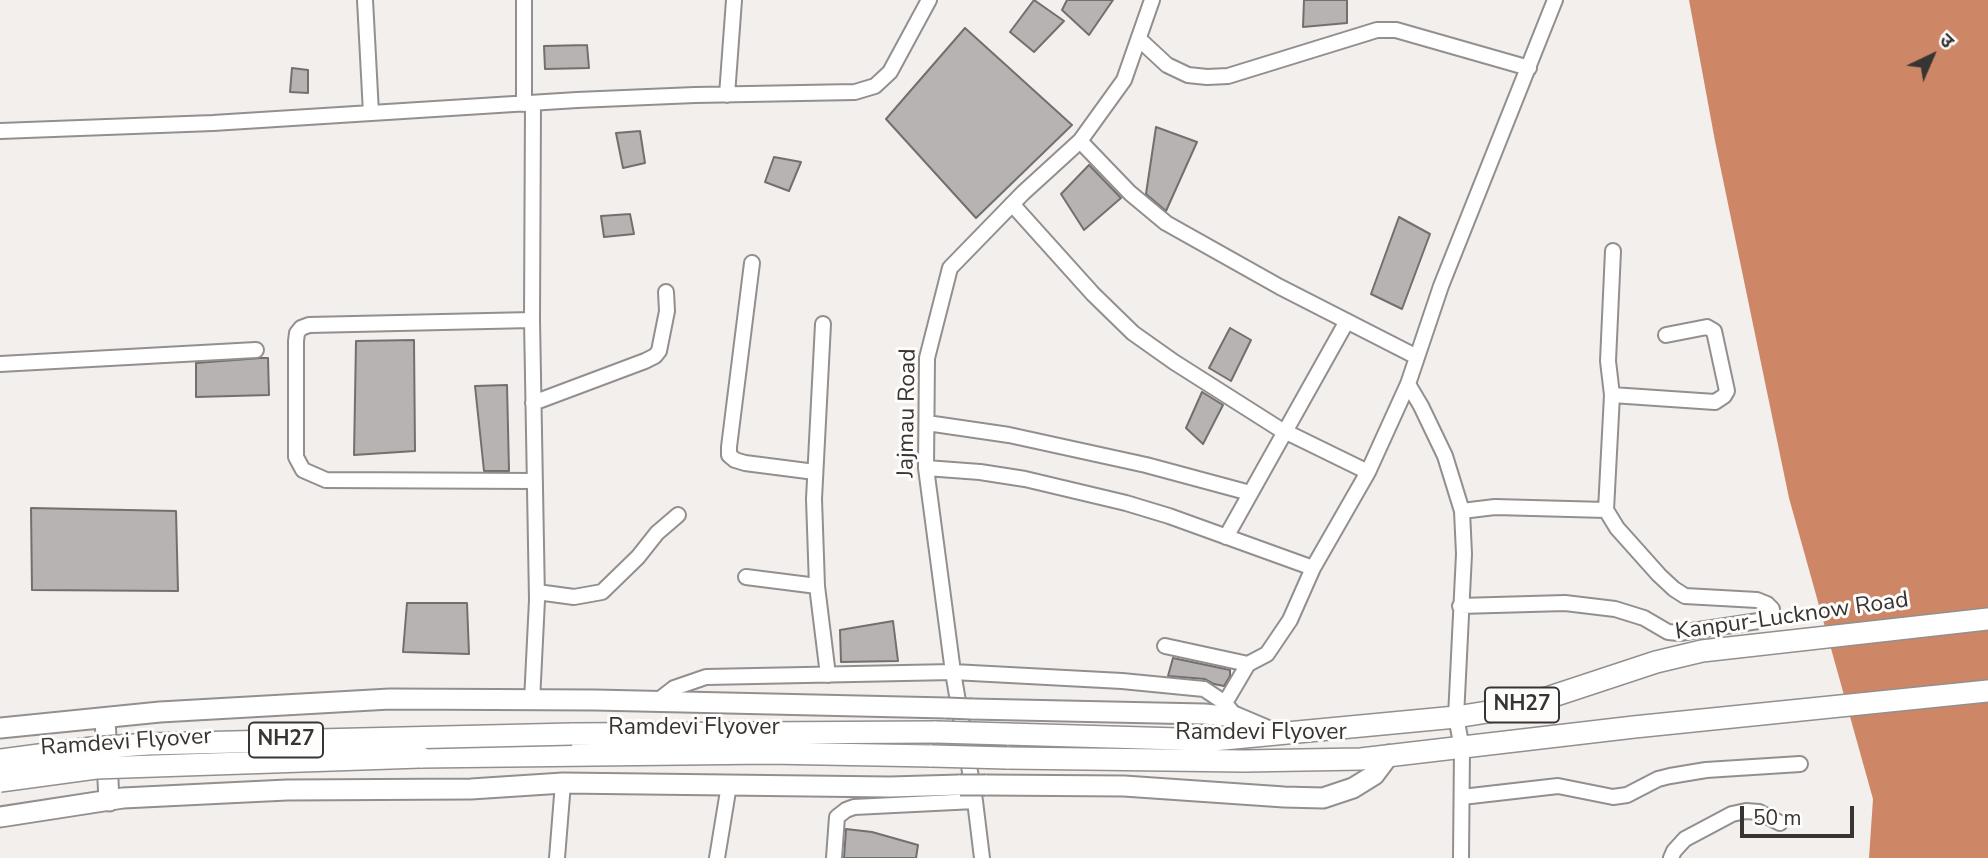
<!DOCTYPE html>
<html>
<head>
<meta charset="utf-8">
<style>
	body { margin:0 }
	#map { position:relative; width:1988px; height:858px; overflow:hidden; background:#f3efed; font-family:"Nunito Sans","Noto Sans Devanagari",sans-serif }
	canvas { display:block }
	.north { position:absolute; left:1897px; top:21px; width:70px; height:70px; -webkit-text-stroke:5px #fffdfb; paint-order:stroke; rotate:44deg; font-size:19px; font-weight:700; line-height:28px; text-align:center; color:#363534 }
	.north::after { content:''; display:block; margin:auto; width:24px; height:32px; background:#363534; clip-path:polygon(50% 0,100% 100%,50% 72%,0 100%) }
	.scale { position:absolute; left:1740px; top:806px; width:114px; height:32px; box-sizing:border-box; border:4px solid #363534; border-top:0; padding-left:9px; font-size:21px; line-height:24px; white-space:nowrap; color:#363534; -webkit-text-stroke:5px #fffdfb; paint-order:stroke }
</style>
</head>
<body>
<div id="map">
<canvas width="1988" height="858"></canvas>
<div class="north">उ</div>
<div class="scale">50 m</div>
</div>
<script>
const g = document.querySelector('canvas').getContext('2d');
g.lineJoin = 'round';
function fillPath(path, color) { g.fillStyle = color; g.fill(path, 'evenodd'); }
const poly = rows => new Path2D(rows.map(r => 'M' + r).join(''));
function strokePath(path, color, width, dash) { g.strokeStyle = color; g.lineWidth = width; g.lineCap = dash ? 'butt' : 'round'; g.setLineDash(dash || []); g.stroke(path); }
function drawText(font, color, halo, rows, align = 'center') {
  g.font = font + ' "Nunito Sans",sans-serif'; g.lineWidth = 6; g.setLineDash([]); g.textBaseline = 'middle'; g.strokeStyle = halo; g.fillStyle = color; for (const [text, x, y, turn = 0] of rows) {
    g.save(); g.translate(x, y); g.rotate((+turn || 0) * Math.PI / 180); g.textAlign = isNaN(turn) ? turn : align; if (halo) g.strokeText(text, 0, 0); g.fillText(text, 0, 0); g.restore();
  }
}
fillPath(poly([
	[1689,0,1988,0,1988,858,1869,858,1873,799,1789,498,1715,141]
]), '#ce8766');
const building = poly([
	[1034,0,1064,21,1034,52,1010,32,1034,0],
	[1067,0,1113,0,1089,35,1062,10,1067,0],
	[1304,0,1347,0,1347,23,1303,27,1304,0],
	[965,28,1072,125,976,218,886,119,965,28],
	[587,45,589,68,545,69,544,46,587,45],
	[292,68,308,70,308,93,290,92,292,68],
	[1156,127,1197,142,1166,211,1146,194,1156,127],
	[640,131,645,163,623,168,616,133,640,131],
	[774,157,801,162,789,191,765,182,774,157],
	[1089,165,1121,198,1084,230,1061,194,1089,165],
	[630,214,634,234,604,237,601,216,630,214],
	[1399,217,1430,234,1402,309,1371,294,1399,217],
	[1230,328,1251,340,1231,381,1209,368,1230,328],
	[414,340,415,451,354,455,356,341,414,340],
	[261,358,268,358,269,395,196,397,196,363,261,358],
	[507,385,509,471,484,471,475,386,507,385],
	[1202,392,1223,405,1203,444,1186,428,1202,392],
	[31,508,176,511,178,591,32,590,31,508],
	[407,603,467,603,469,654,403,652,407,603],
	[893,621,898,661,841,662,840,630,893,621],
	[1173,658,1230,670,1230,676,1224,686,1214,684,1205,679,1168,676,1173,658],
	[846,829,872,832,918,845,916,858,844,858,846,829]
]);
fillPath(building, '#b7b3b2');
strokePath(building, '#726f6d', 2);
const minor = poly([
	[365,0,371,113],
	[524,0,524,104],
	[1139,39,1167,65,1188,75,1207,77,1228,76,1377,30,1396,30,1529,68],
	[727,95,734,0],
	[0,131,213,123,577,100,695,95,855,92,875,86,890,72,929,0],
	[1080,141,1130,193,1166,223,1280,287,1417,357],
	[1012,204,1093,294,1133,333,1174,362,1278,428,1368,472],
	[752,263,729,447,729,455,735,460,745,463,815,472],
	[532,320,309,325,301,328,297,333,296,341,296,457,303,470,326,480,535,481],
	[823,324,814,499,817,586,828,675],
	[0,364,256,350],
	[1408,384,1421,406,1445,456,1462,511,1464,554,1456,717,1462,748,1461,858],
	[1612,395,1715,402,1724,396,1727,391,1714,331,1707,327,1666,335],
	[533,403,645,361,655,356,659,351,667,311,666,292],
	[927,423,1009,435,1146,465,1250,493],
	[926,468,980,472,1025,479,1126,503,1169,516,1313,568],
	[1462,511,1495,507,1606,510],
	[1226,537,1347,321],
	[746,577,817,586],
	[537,592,574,597,602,592,638,557,657,533,678,515],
	[1460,606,1565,603,1615,609,1644,618,1668,632,1679,633,1765,620,1772,613,1772,609,1767,604,1757,600,1685,596,1674,589,1659,575,1617,528,1606,510,1612,395,1608,361,1613,251],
	[1165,646,1248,664,1267,654,1290,620,1313,568,1368,472,1408,384,1441,286,1555,0],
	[532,701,537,600,532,320,533,103],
	[656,702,674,688,706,677,953,672,1122,681,1204,689,1225,703,1236,717],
	[1225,703,1248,664],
	[1462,797,1558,786,1613,797,1627,795,1658,779,1670,776,1706,770,1800,764],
	[557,858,563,783],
	[717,858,729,785],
	[834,858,837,817,846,810,854,807,975,801],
	[982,858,975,801,953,672,926,468,927,358,950,268,1023,193,1080,141,1124,80,1152,0],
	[1671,858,1674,851,1685,839,1732,814,1746,811,1759,812,1780,823]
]);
const major = poly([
	[972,709,1204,714,1236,717,1276,734],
	[105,718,109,801],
	[0,728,160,712,390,699,595,700,947,708],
	[985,785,1124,786,1284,797,1323,798,1353,788,1374,775,1389,755],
	[0,817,123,798,287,790,471,789,563,783,890,787,960,785]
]);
const highway = poly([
	[572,734,936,732],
	[1007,734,1213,740,1456,717,1500,710,1550,697,1656,662,1702,651,1988,619],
	[420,757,769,753,932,756],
	[1007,758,1244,761,1361,759,1634,727,1988,691]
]);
strokePath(minor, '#938f8e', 18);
strokePath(major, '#938f8e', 23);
strokePath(highway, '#938f8e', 24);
strokePath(minor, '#fff', 14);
strokePath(major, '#fff', 19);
strokePath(highway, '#fff', 21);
const majorBridge = poly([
	[947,708,972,709],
	[960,785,985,785]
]);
const highwayBridge = poly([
	[936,732,1007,734],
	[932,756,1007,758],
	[0,760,92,748,148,744,572,734],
	[0,781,96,768,420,757]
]);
strokePath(majorBridge, '#938f8e', 23, []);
strokePath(highwayBridge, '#938f8e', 24, []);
strokePath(majorBridge, '#fff', 19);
strokePath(highwayBridge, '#fff', 21);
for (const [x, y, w] of [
	[1522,705,74],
	[286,740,74]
]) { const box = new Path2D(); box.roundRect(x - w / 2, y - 17.5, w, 35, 5); g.fillStyle = '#fffdfb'; g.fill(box); strokePath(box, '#363534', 2); }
drawText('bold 21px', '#363534', null, [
	["NH27",1522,705],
	["NH27",286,740]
]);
drawText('23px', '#363534', '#fffdfb', [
	["Jajmau Road",908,413,-89],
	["Kanpur-Lucknow Road",1792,617,-8],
	["Ramdevi Flyover",694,728],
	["Ramdevi Flyover",1261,733],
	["Ramdevi Flyover",126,743,-4]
]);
</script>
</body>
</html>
